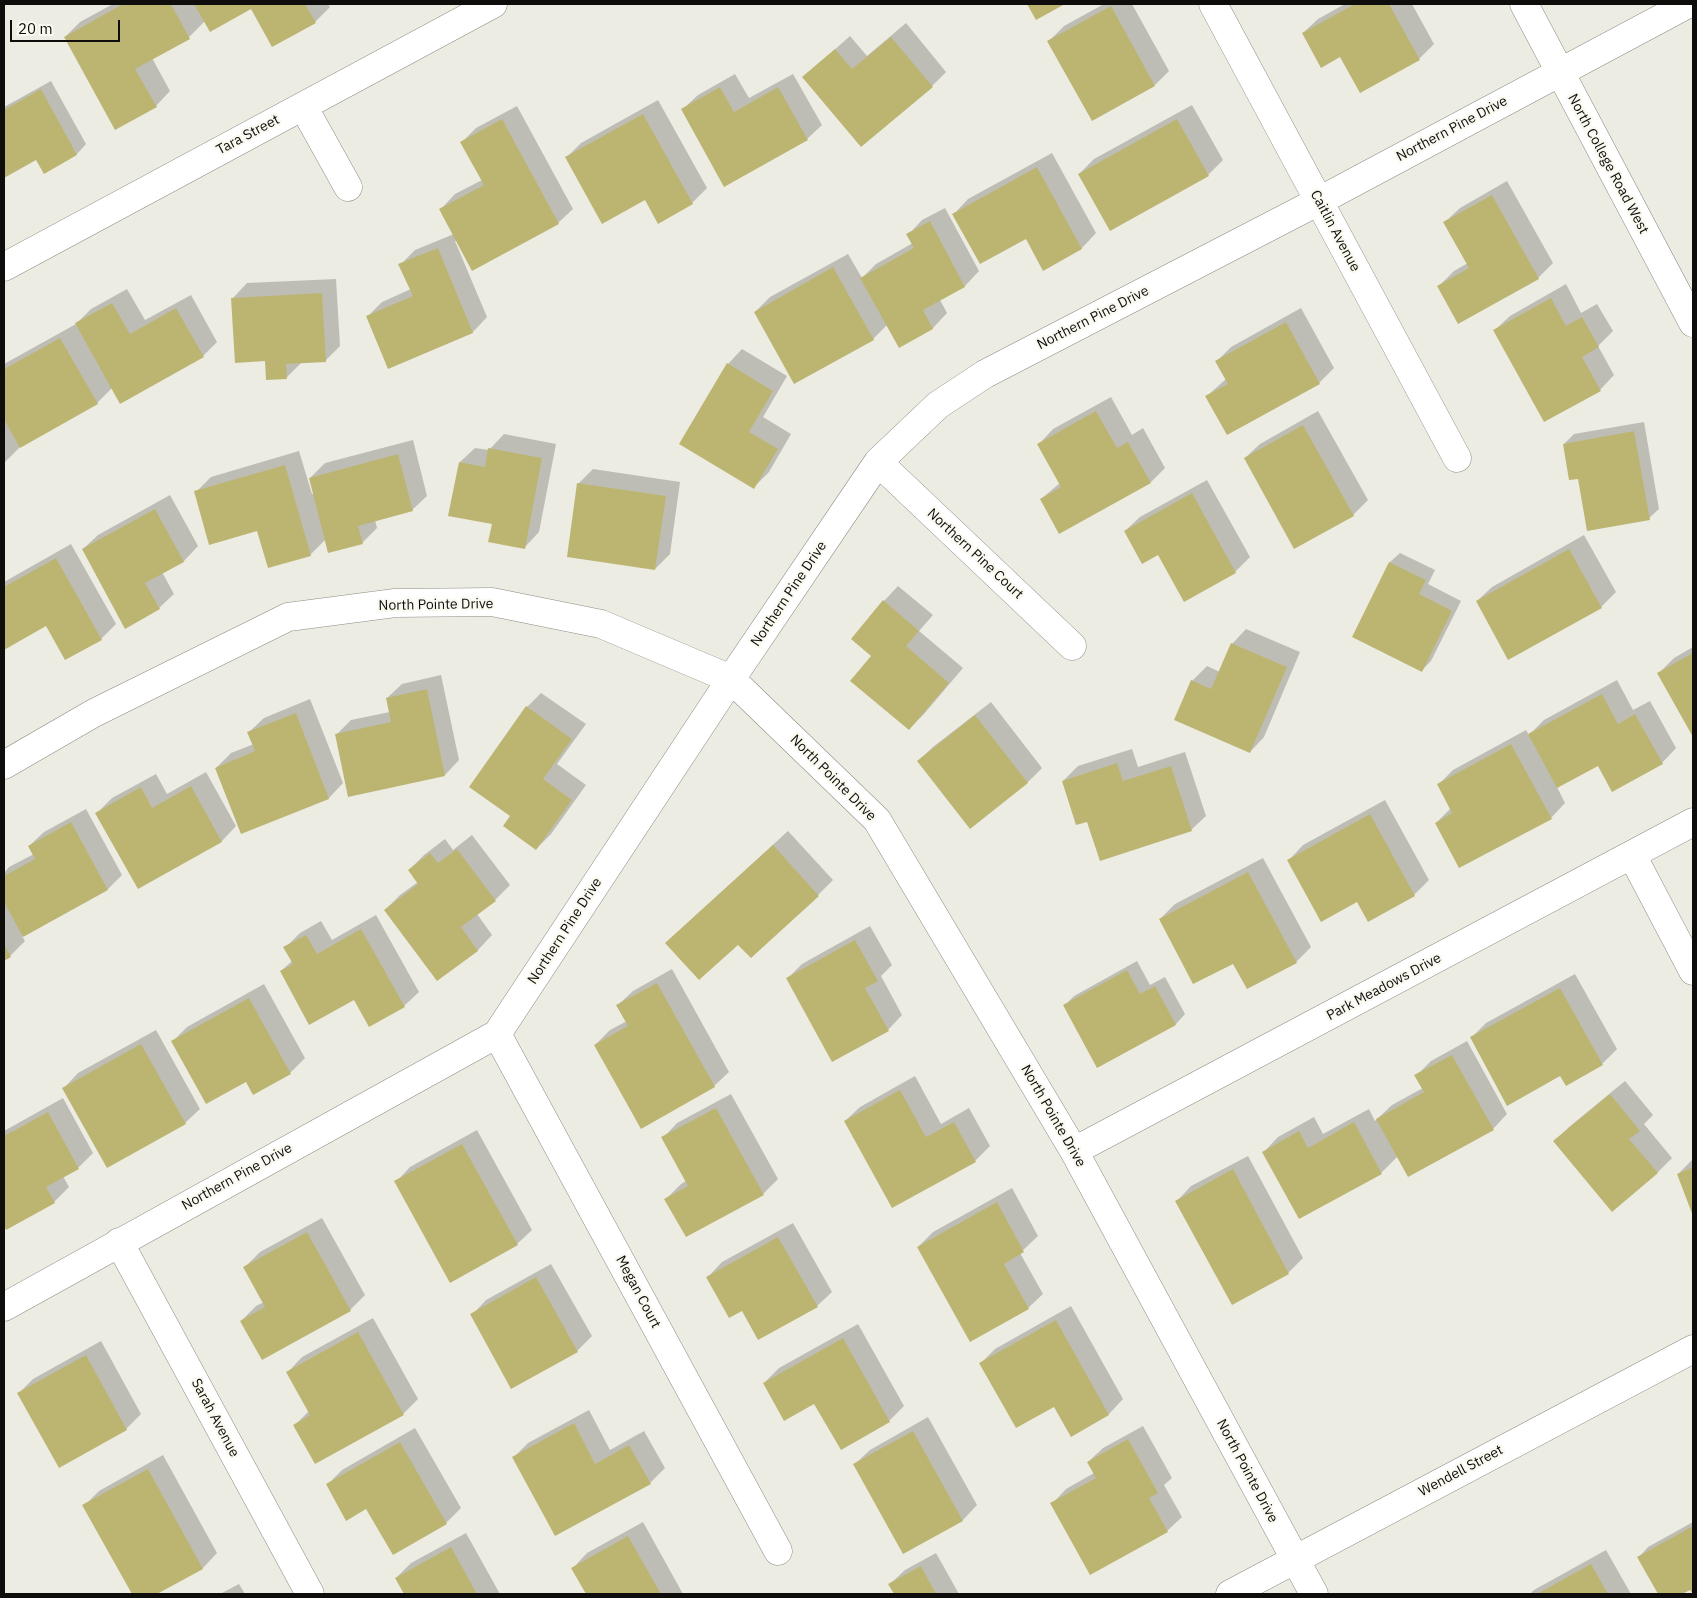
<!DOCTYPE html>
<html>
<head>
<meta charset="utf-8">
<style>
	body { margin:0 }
	#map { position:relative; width:1697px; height:1598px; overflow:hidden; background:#edece3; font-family:"IBM Plex Sans",sans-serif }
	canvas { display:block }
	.frame { position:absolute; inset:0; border:5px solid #0e0d0b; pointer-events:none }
	.scale { position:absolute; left:10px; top:20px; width:110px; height:22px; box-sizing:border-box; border:2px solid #0e0d0b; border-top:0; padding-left:6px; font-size:15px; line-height:18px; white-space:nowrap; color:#0e0d0b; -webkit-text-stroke:4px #faf9f0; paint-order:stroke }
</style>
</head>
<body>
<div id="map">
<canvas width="1697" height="1598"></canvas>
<div class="frame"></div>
<div class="scale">20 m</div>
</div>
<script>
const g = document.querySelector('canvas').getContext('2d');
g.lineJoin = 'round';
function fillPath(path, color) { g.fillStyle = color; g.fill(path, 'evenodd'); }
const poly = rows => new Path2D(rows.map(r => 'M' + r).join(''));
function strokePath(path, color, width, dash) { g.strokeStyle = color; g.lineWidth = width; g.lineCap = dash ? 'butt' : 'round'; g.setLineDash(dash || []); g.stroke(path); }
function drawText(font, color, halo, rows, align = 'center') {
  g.font = font + ' "IBM Plex Sans",sans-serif'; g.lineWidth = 4.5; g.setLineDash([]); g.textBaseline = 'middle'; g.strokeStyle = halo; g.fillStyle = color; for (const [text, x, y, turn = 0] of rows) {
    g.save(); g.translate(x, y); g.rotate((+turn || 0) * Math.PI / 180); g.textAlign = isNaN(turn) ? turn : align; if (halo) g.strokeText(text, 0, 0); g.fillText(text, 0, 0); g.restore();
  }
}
fillPath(poly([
	[113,4,328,4,330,7,315,22,252,7,205,21,189,37,152,58,170,91,156,106,65,37,80,22],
	[1104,4,1132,4,1169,71,1155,85,1049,41,1064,26],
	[1345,4,1412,4,1434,44,1419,59,1341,56,1303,33,1318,19],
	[906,23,946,72,932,86,804,77,850,36,867,56],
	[735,74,749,98,793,74,822,125,807,139,683,109,698,95],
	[51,81,86,144,77,154,44,172,36,158,4,176,4,107],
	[658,100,707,188,692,203,645,198,566,158,581,143],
	[1192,105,1223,160,1208,175,1110,230,1079,174,1094,159],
	[517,106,573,209,558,223,455,241,487,317,473,332,388,367,367,317,382,302,411,289,400,265,415,250,454,234,441,209,455,194,482,180,462,142,476,128],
	[1052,153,1096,233,1082,248,1044,269,1026,237,954,214,968,199],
	[1507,181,1553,263,1538,278,1439,286,1454,271,1468,263,1445,222,1460,208],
	[945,208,979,271,965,286,940,300,947,313,933,328,899,347,887,325,873,339,755,312,770,297,848,254,862,278,876,264,913,243,908,235,922,220],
	[336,279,340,346,325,361,301,363,286,378,266,360,233,298,247,283],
	[1566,284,1581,313,1597,304,1613,331,1598,346,1614,375,1600,390,1495,330,1510,316],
	[127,289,145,320,191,295,217,342,203,356,112,388,97,403,21,446,4,463,4,364,76,324,91,309],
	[1301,308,1334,368,1319,383,1227,434,1207,396,1226,379,1217,361,1231,347],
	[742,349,787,376,763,417,791,434,769,472,754,487,728,364],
	[1111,397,1132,435,1143,428,1165,468,1151,482,1041,499,1060,483,1039,444,1053,429],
	[1318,411,1368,500,1353,515,1245,458,1260,444],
	[1644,422,1659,509,1649,518,1564,444,1574,434],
	[504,434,556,444,539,532,525,547,493,523,460,462,475,448,489,450],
	[413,440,427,496,412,510,375,520,377,528,362,543,326,539,310,555,258,530,196,492,211,477,299,451,312,494,314,494,310,478,325,463],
	[593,469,680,482,670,554,655,569,578,484],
	[1207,480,1250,557,1235,572,1159,553,1125,531,1140,517],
	[170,495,198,546,184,561,162,572,174,594,159,608,83,549,98,535],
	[1584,535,1616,592,1601,607,1477,601,1492,587],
	[71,544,116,624,101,639,46,625,4,648,4,582],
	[1400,553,1435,570,1428,584,1461,601,1431,661,1422,670,1354,636,1390,562],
	[898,586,933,615,919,631,963,668,924,714,909,729,873,656,884,601],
	[1246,629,1300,652,1264,737,1250,752,1192,681,1207,666,1220,672,1232,644],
	[1693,647,1693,735,1659,673,1674,658],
	[441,675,459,760,445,775,336,735,351,720,390,712,387,698,402,684],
	[1617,680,1633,710,1650,701,1676,748,1662,763,1598,764,1557,787,1565,803,1551,818,1436,823,1451,808,1439,784,1453,770,1526,730,1529,735,1544,720],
	[541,693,586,724,557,764,586,785,551,834,536,849,512,816,527,707],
	[310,699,343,783,329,798,216,768,231,753,254,744,249,732,264,718],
	[991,702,1042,768,1028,782,970,827,918,761,933,747],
	[1132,749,1138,767,1185,752,1206,816,1191,830,1088,820,1063,781,1078,766],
	[206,772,236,826,222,841,97,813,112,798,156,774,167,794],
	[1385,800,1429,880,1414,895,1358,900,1289,860,1303,845],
	[86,809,122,875,108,889,22,936,25,941,10,956,4,959,4,873,9,867,34,854,29,846,44,832],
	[788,831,833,880,818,895,751,956,738,943,682,928],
	[472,835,510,885,495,900,477,914,492,935,478,950,437,979,385,910,400,895,418,882,409,870,424,855,445,839,453,850],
	[1263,858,1311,947,1296,962,1234,962,1160,919,1175,904],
	[376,915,419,992,404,1006,354,998,281,971,292,961,285,948,300,933,321,921,332,940],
	[870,926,892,965,881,976,902,1015,888,1030,787,979,802,964],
	[1137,961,1150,985,1165,977,1185,1014,1176,1024,1097,1067,1064,1006,1074,996],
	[672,969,729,1072,714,1086,595,1045,610,1030,627,1021,618,1005,633,991],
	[1575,974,1617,1049,1602,1064,1471,1038,1486,1023],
	[264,984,305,1058,290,1073,254,1093,246,1080,172,1042,187,1027],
	[156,1030,200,1109,185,1123,64,1088,78,1073],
	[1467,1041,1507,1114,1493,1129,1398,1156,1381,1173,1300,1218,1264,1152,1278,1137,1314,1117,1323,1134,1369,1109,1375,1121,1392,1105,1423,1088,1416,1076,1431,1061],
	[915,1076,941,1124,969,1108,990,1146,975,1161,845,1121,860,1107],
	[1625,1081,1653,1115,1644,1124,1672,1158,1658,1172,1612,1210,1555,1141,1569,1127],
	[731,1094,778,1179,763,1194,666,1199,681,1184,686,1181,663,1138,677,1123],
	[63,1098,93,1153,78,1168,63,1176,69,1187,54,1202,6,1228,4,1223,4,1131],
	[477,1130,532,1230,517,1244,396,1182,410,1167],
	[1248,1156,1303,1258,1288,1273,1177,1201,1191,1186],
	[1693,1159,1693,1213,1678,1174],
	[1012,1188,1038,1236,1020,1253,1043,1294,1028,1308,918,1247,933,1232],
	[322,1218,365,1295,350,1310,241,1321,256,1306,264,1302,245,1267,260,1252],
	[793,1223,832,1292,817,1306,708,1277,722,1262],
	[551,1264,592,1336,577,1351,472,1315,486,1300],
	[1071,1306,1123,1399,1109,1414,1071,1435,1054,1405,980,1364,995,1349],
	[373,1318,418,1399,403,1414,295,1425,309,1411,288,1372,302,1357],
	[858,1324,904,1406,889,1421,841,1448,815,1402,764,1383,779,1368],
	[101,1341,141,1414,126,1429,59,1466,19,1393,33,1379],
	[589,1410,610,1450,644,1431,665,1468,650,1483,514,1457,528,1443],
	[928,1417,977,1505,963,1520,904,1553,855,1464,870,1450],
	[1143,1426,1172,1478,1164,1485,1182,1517,1167,1531,1052,1504,1066,1489,1094,1473,1088,1462,1103,1448],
	[415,1428,461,1508,446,1523,367,1507,327,1485,342,1470],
	[163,1455,217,1553,203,1568,155,1594,133,1594,84,1506,99,1491],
	[643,1522,683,1594,588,1594,573,1568,587,1553],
	[1693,1522,1693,1592,1691,1588,1680,1594,1659,1594,1639,1557,1648,1547],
	[466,1533,500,1594,405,1594,396,1578,411,1563],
	[1606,1550,1631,1594,1530,1594,1534,1590],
	[936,1553,959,1594,895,1594,890,1584,905,1570],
	[239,1584,245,1594,220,1594]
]), '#0003');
fillPath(poly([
	[123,4,171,4,190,39,135,69,157,107,115,130,64,37],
	[194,4,305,4,316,23,272,47,251,9,210,32],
	[1027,4,1065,4,1036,20],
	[1355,4,1389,4,1420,60,1360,93,1340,57,1321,68,1302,33],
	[1111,6,1155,86,1092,121,1047,41],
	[891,37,933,87,861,147,802,77,835,49,852,69],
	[720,87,734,112,778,87,808,140,724,187,681,109],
	[41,89,77,155,44,174,36,160,4,178,4,110],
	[643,114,693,204,658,224,645,200,602,224,565,157],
	[502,119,559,224,472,271,439,209,484,185,460,142],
	[1177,119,1209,176,1110,231,1078,174],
	[1037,167,1082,249,1043,271,1026,239,980,264,952,214],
	[1492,195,1539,279,1458,324,1437,286,1469,268,1443,222],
	[930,221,965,287,923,310,933,329,899,348,860,278,914,248,906,234],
	[438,248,473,333,388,369,366,316,413,296,398,264],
	[833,267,874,340,794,384,754,312],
	[322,293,326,362,286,364,287,379,266,380,265,361,235,363,231,298],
	[1551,298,1566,326,1582,317,1599,347,1582,357,1601,391,1544,422,1493,330],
	[112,303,130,334,176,308,204,357,120,404,75,323],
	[1286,322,1320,384,1227,435,1205,396,1228,384,1215,361],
	[60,338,98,404,20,448,4,419,4,369],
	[727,363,773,391,749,432,778,449,754,489,679,444],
	[1096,411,1117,448,1128,442,1151,483,1059,534,1040,499,1061,487,1037,444],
	[1303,425,1354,516,1294,549,1244,458],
	[1634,431,1650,520,1587,531,1578,479,1569,480,1563,444],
	[488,448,542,458,525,549,488,542,492,524,448,516,459,462,485,467],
	[398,454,413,511,358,526,363,544,328,553,309,478],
	[285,465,311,556,268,568,257,531,209,545,194,491],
	[577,483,666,496,655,570,567,557],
	[1192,493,1236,573,1184,602,1158,555,1142,564,1124,531],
	[155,509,184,562,145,583,160,609,125,629,82,549],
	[1569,549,1602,608,1508,660,1476,601],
	[56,558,102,640,65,660,46,626,4,650,4,587],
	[1389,562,1426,580,1419,594,1452,611,1422,672,1352,637],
	[883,600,919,631,906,646,949,683,909,730,850,681,871,656,851,639],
	[1231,643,1287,667,1250,753,1174,720,1191,680,1211,689],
	[1693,653,1693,737,1657,673],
	[427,689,445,776,348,797,335,734,391,722,386,698],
	[1602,694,1618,724,1635,714,1663,764,1612,792,1598,766,1557,788,1528,734],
	[526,706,572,739,543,779,572,800,536,850,503,826,510,816,469,787],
	[296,713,329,799,241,834,215,768,255,751,247,732],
	[975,715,1028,783,970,829,917,761],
	[1511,744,1552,819,1459,868,1435,823,1452,813,1437,784],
	[1117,763,1123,781,1171,766,1192,831,1100,861,1087,822,1076,825,1062,781],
	[191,786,222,842,138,889,95,813,141,787,152,808],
	[1370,814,1415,896,1368,922,1357,902,1321,922,1287,860],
	[71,822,108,890,23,937,4,902,4,876,35,859,28,846],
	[773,845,819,896,751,958,738,945,699,980,665,943],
	[457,849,496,901,461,927,478,951,437,981,384,910,418,884,408,870,430,853,438,863],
	[1248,872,1297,963,1247,989,1233,964,1193,984,1159,919],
	[361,929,405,1007,369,1027,354,1000,309,1025,280,971,293,964,283,947,306,935,317,954],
	[855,940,878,981,865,988,889,1031,832,1062,786,978],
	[4,944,11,957,4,961],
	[1127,970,1140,994,1155,986,1176,1025,1097,1068,1063,1005],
	[657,983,715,1087,641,1129,594,1045,628,1026,616,1005],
	[1560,988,1603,1065,1566,1086,1560,1076,1507,1106,1470,1037],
	[249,998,291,1074,253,1095,246,1082,206,1104,171,1041],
	[141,1044,186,1124,107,1168,62,1088],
	[1452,1055,1494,1130,1408,1177,1376,1119,1424,1092,1414,1075],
	[900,1090,926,1137,954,1122,976,1162,892,1208,844,1121],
	[1610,1094,1640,1131,1629,1139,1658,1173,1612,1212,1553,1141],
	[716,1108,764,1195,686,1237,664,1199,688,1186,661,1137],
	[48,1112,79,1169,46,1187,55,1203,6,1230,4,1226,4,1136],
	[1354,1122,1382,1174,1299,1219,1262,1152,1299,1131,1308,1148],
	[462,1144,518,1245,450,1283,394,1181],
	[1693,1167,1693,1216,1677,1174],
	[1233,1169,1289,1274,1232,1305,1175,1201],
	[997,1202,1024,1252,1004,1264,1029,1309,970,1342,917,1247],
	[307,1232,351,1311,262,1360,240,1321,265,1307,243,1267],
	[778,1237,818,1307,758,1340,742,1311,729,1318,706,1277],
	[536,1277,578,1352,511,1389,470,1314],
	[1056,1320,1109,1415,1071,1437,1054,1407,1016,1428,979,1363],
	[358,1332,404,1415,315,1464,293,1425,310,1415,286,1372],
	[843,1338,890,1422,841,1450,814,1404,784,1421,763,1383],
	[86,1355,127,1430,59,1468,17,1393],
	[574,1423,595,1464,629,1445,651,1484,555,1536,512,1457],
	[913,1431,963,1521,903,1554,853,1464],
	[1128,1439,1158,1493,1149,1498,1168,1532,1090,1575,1050,1503,1096,1478,1087,1462],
	[400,1442,447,1524,393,1555,366,1509,346,1521,326,1484],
	[148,1469,203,1569,157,1594,132,1594,82,1505],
	[1693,1526,1693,1594,1690,1590,1682,1594,1658,1594,1637,1557],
	[628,1536,661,1594,586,1594,571,1568],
	[451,1547,477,1594,404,1594,395,1578],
	[1591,1564,1608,1594,1537,1594],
	[921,1566,936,1594,894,1594,888,1584]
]), '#bcb572');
const minor = poly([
	[1213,4,1457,458],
	[303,106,348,187],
	[4,267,493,4],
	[878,462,1072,646],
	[4,765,94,713,288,617,395,603,492,602,601,624,731,679,877,820,1074,1151,1314,1594],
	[1632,855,1693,971],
	[497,1034,778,1551],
	[1074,1151,1693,822],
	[119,1242,310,1594],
	[4,1307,497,1034,731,679,878,462,938,405,985,374,1319,201,1688,4],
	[1230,1594,1693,1349]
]);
const tertiary = poly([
	[1524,4,1693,323]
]);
strokePath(minor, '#8c8b84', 29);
strokePath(tertiary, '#8c8b84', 29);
strokePath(minor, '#fff', 28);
strokePath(tertiary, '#fff', 28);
drawText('14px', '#0e0d0b', '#faf9f0', [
	["Northern Pine Drive",1452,129,-28],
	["Tara Street",248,135,-28],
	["North College Road West",1608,164,62],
	["Caitlin Avenue",1335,231,62],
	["Northern Pine Drive",1093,318,-27],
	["Northern Pine Court",975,554,43],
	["Northern Pine Drive",789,594,-56],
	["North Pointe Drive",436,605,-1],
	["North Pointe Drive",833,778,45],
	["Northern Pine Drive",565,931,-57],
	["Park Meadows Drive",1384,987,-28],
	["North Pointe Drive",1053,1116,60],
	["Northern Pine Drive",237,1177,-29],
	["Megan Court",638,1292,62],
	["Sarah Avenue",215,1418,62],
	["North Pointe Drive",1247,1471,62],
	["Wendell Street",1461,1471,-28]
]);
</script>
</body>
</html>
